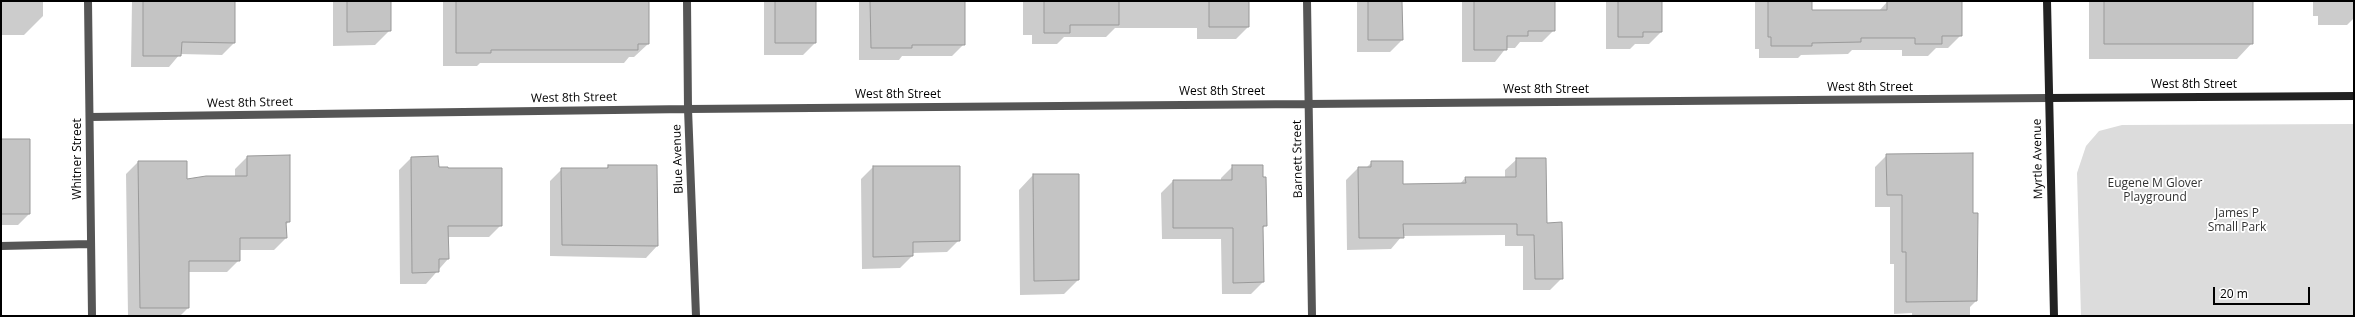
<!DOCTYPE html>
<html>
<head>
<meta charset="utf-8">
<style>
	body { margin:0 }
	#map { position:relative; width:2355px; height:317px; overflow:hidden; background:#fff; font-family:"Open Sans",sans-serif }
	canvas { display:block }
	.frame { position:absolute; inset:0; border:2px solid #000; pointer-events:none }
	.scale { position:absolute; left:2213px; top:287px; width:97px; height:18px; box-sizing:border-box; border:2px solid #000; border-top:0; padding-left:5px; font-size:12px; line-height:14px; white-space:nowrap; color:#000; -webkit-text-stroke:3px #fff; paint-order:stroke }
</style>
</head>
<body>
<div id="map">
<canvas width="2355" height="317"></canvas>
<div class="frame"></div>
<div class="scale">20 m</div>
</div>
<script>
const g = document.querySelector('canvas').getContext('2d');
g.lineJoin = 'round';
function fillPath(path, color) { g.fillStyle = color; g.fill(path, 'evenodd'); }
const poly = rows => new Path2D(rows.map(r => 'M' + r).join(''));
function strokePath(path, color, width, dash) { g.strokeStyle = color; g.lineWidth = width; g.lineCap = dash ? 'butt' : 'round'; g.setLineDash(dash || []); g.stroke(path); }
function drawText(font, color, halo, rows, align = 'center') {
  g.font = font + ' "Open Sans",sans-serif'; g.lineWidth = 3.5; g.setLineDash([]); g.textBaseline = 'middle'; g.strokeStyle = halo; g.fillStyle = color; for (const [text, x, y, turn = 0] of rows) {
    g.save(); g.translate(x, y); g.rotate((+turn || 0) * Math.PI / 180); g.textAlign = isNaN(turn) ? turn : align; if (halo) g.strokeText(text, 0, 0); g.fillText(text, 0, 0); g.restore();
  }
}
fillPath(poly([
	[2354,124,2354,316,2081,316,2077,173,2086,146,2099,131,2122,125]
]), '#dcdcdc');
fillPath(poly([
	[1,1,43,1,43,16,24,35,1,35],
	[132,1,234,1,234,43,222,55,180,54,169,67,131,67],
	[333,1,390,1,390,30,375,45,333,46],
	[443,1,648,1,648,44,634,57,629,57,624,63,480,63,477,66,443,66],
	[764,1,815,1,815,43,803,55,764,55],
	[859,1,964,1,964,44,952,56,902,56,899,60,859,60],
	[1023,1,1248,1,1248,27,1236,39,1197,39,1197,28,1115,28,1106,37,1064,37,1057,44,1032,44,1032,35,1023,35],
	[1357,1,1401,1,1402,40,1390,52,1357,52],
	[1462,1,1554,1,1554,30,1542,42,1520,42,1515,48,1506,48,1495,62,1462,62],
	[1606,1,1661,1,1661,32,1649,44,1635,44,1630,49,1606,49],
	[1755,1,1811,1,1811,11,1879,11,1887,2,1961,35,1948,48,1936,48,1928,56,1902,56,1902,50,1852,50,1848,54,1801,55,1798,58,1759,58,1759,49,1755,49],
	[2089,1,2252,1,2252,43,2237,59,2089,59],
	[2313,1,2354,1,2354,18,2347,25,2318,25,2318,16,2313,16],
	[1,140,29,214,18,225,1,225],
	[1887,155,1972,214,1976,301,1970,307,1970,316,1912,316,1912,313,1894,314,1894,264,1890,264,1890,207,1875,207,1875,167],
	[247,157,289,222,285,225,286,238,274,250,239,250,239,260,227,272,188,272,188,308,180,316,128,316,126,174,138,162,186,162,186,180,235,177,235,169],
	[411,158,438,168,501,225,489,237,447,237,448,259,426,284,400,284,399,170],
	[1517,159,1546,224,1562,278,1550,290,1523,290,1523,246,1505,246,1505,235,1402,236,1391,249,1347,250,1346,180,1358,168,1366,168,1372,162,1402,185,1460,184,1465,178,1505,178,1505,170],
	[608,166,657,246,646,258,550,256,550,181,562,169,606,169],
	[1233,166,1266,225,1262,229,1263,282,1251,294,1222,294,1221,239,1162,239,1161,193,1173,181,1221,181,1221,178],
	[873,167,959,240,947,252,912,253,912,256,900,268,862,269,861,179],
	[1033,175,1078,280,1064,294,1020,295,1019,190]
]), '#0003');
const building = poly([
	[143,1,235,1,235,43,182,42,181,56,143,56,143,1],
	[347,1,391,1,391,31,347,32,347,1],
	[456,1,649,1,649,44,638,44,638,50,491,50,491,53,456,53,456,1],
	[775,1,816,1,816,43,775,43,775,1],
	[870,1,965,1,965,45,912,45,912,48,871,48,870,1],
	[1044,1,1119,1,1119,25,1070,25,1070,33,1044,33,1044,1],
	[1209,1,1249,1,1249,27,1209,27,1209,1],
	[1368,1,1402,1,1403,40,1368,40,1368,1],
	[1474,1,1555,1,1555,31,1528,31,1528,36,1507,36,1507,50,1474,50,1474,1],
	[1618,1,1662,1,1662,32,1643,32,1643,37,1618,37,1618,1],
	[1768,1,1812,1,1812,10,1887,10,1887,1,1962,1,1962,36,1942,36,1942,44,1915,44,1915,38,1861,38,1861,42,1812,43,1812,46,1771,46,1771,37,1768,37,1768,1],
	[2104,1,2253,1,2253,44,2104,44,2104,1],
	[1,139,30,139,30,214,1,214,1,139],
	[1973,153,1973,213,1978,213,1977,301,1906,302,1906,252,1902,252,1902,195,1887,195,1886,154,1973,153],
	[290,155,290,222,286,222,287,238,240,238,240,261,189,261,189,308,140,308,138,161,187,161,187,179,206,176,247,176,247,156,290,155],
	[438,156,439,167,448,167,448,168,502,168,502,226,448,226,449,259,439,259,439,272,412,273,411,157,438,156],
	[1516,158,1546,158,1547,223,1562,222,1563,279,1535,279,1534,235,1517,235,1517,224,1403,224,1404,238,1359,238,1358,167,1371,167,1371,161,1403,161,1403,184,1466,183,1465,177,1516,177,1516,158],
	[608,165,657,165,658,246,562,245,561,168,608,168,608,165],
	[1232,165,1263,165,1263,177,1266,177,1267,226,1263,226,1264,282,1233,283,1233,228,1173,228,1173,180,1232,180,1232,165],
	[873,166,960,166,960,241,913,242,913,256,873,257,873,166],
	[1033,174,1079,174,1079,280,1034,281,1033,174]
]);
fillPath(building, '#c4c4c4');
strokePath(building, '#999', 1);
strokePath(poly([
	[88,1,92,316],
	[687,1,688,109,696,316],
	[1307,1,1312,316],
	[90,117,688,109,2049,98],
	[1,246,90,244]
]), '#555', 8);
strokePath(poly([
	[2047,1,2054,316],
	[2049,98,2354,96]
]), '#222', 8);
drawText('12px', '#000', '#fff', [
	["West 8th Street",2194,85],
	["West 8th Street",1870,88],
	["West 8th Street",1546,90],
	["West 8th Street",1222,92],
	["West 8th Street",898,95],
	["West 8th Street",574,98,-1],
	["West 8th Street",250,103,-1],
	["Whitner Street",78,159,-90],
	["Blue Avenue",678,159,-92],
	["Barnett Street",1298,159,-91],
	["Myrtle Avenue",2038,159,-91]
]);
drawText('12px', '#333', '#fff', [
	["Eugene M Glover",2155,184],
	["Playground",2155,198],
	["James P",2237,214],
	["Small Park",2237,228]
]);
</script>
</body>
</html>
